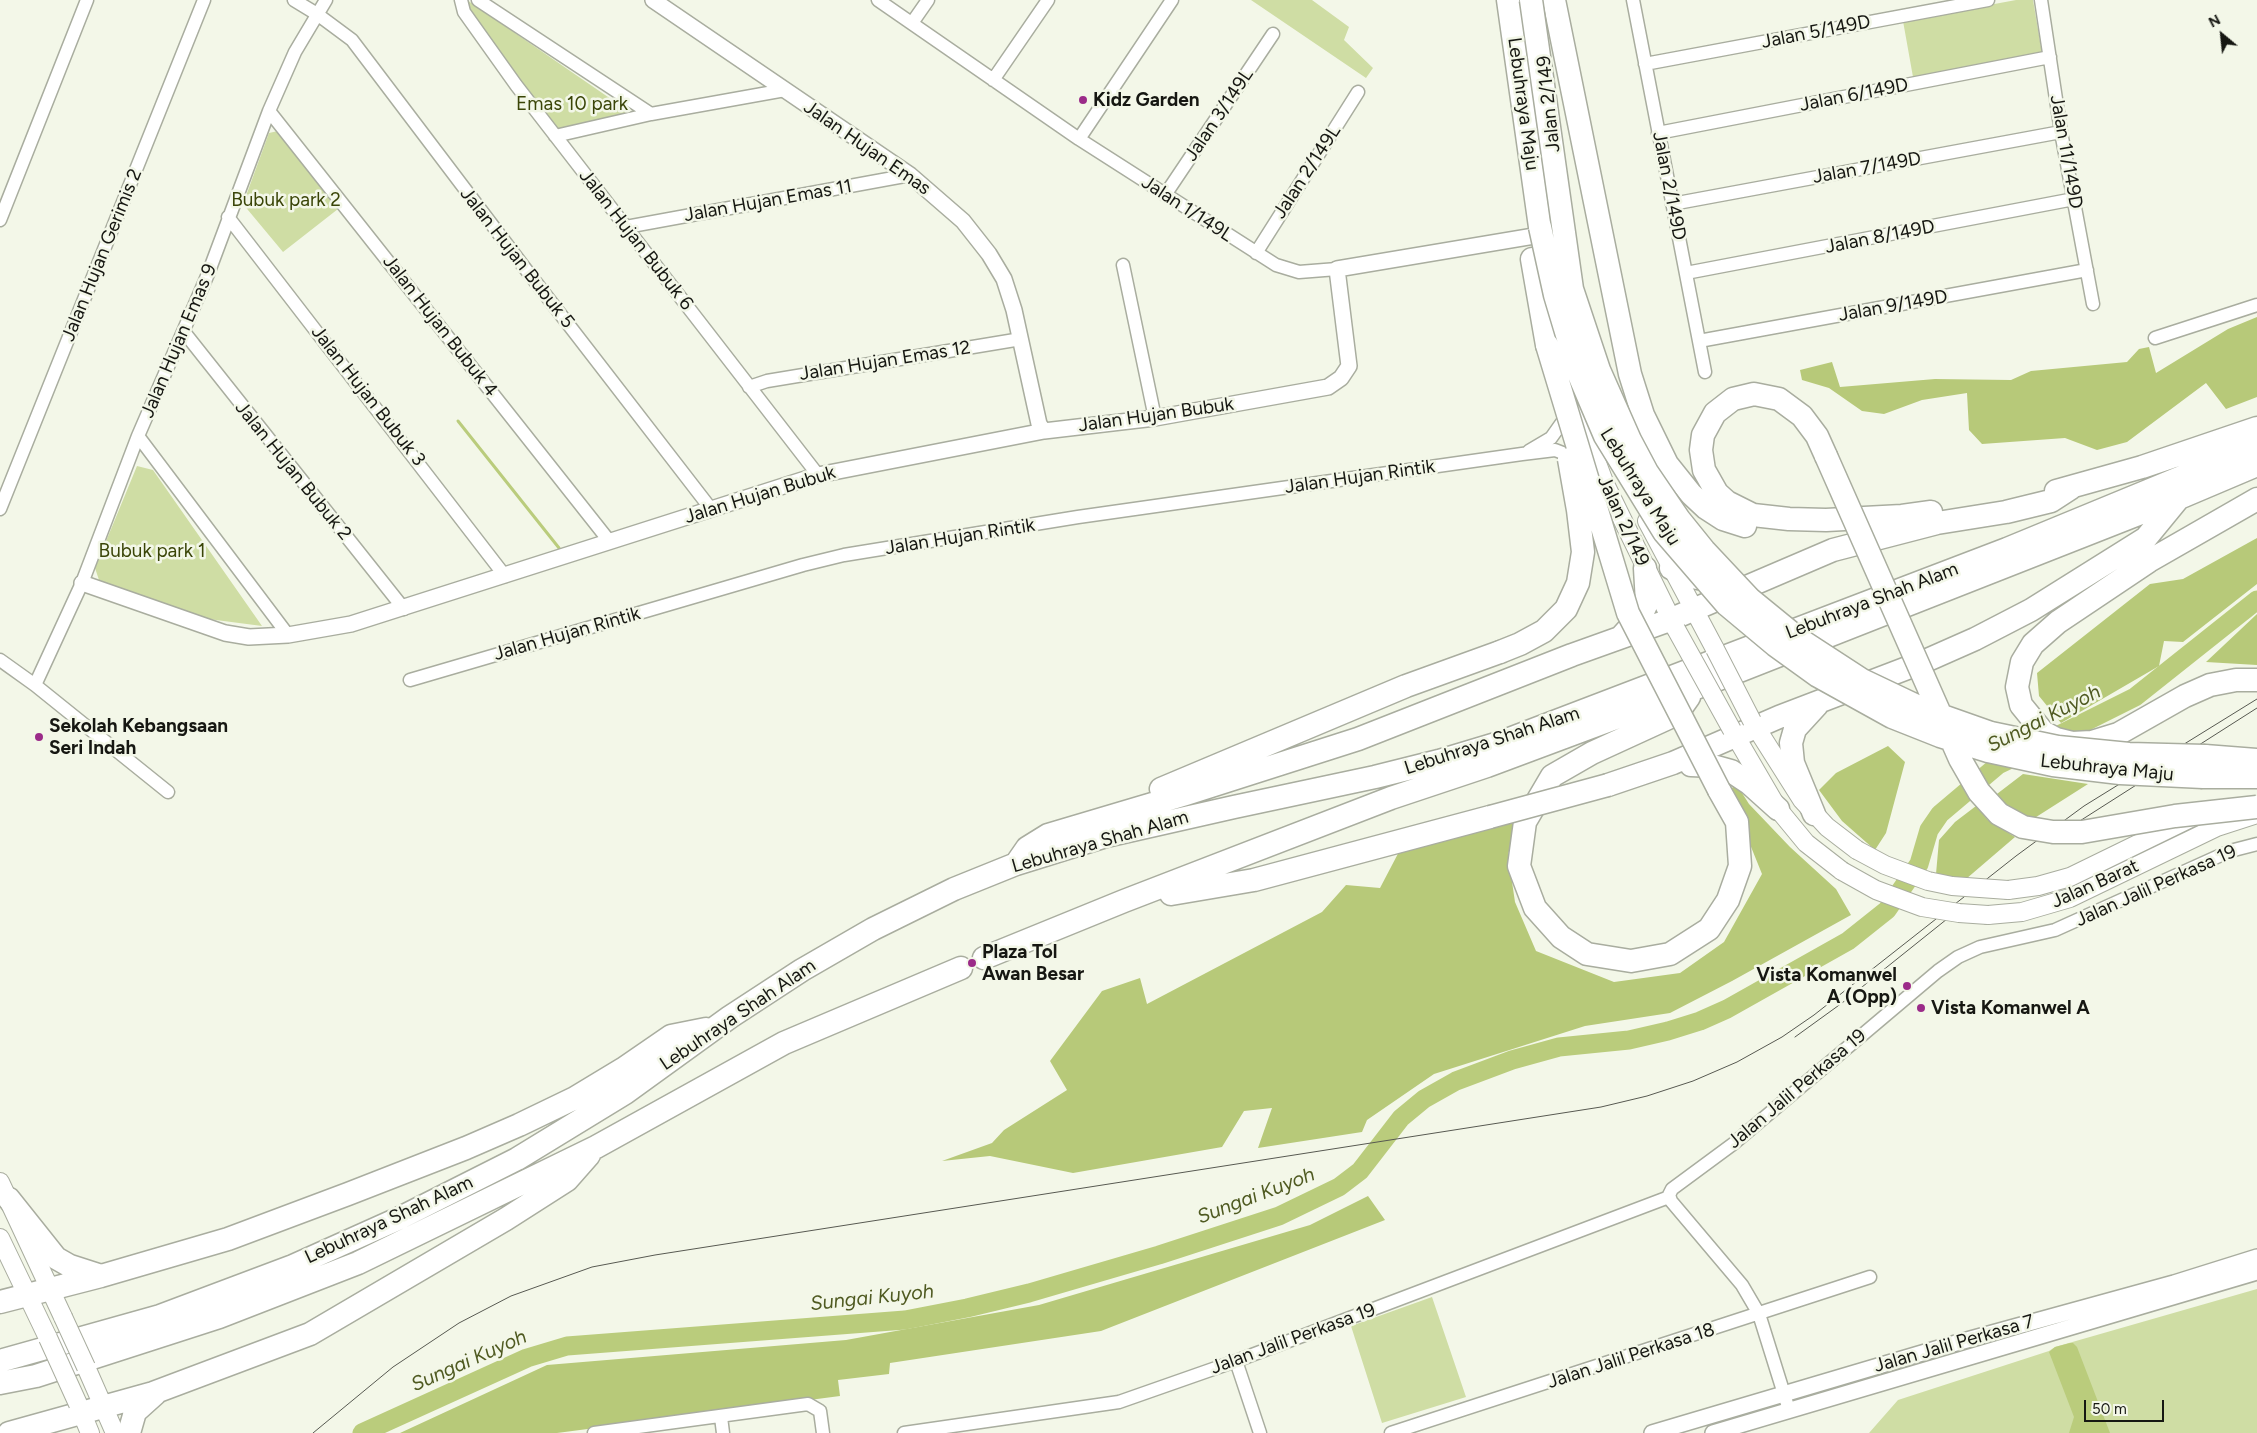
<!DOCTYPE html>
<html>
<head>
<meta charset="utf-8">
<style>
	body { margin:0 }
	#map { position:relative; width:2257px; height:1433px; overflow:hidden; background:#f3f7e8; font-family:Figtree,sans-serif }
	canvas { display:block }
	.north { position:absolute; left:2197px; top:10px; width:50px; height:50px; -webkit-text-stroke:4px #f3f7e8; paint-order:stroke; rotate:332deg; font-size:14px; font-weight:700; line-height:20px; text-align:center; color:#161712 }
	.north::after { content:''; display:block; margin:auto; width:18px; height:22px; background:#161712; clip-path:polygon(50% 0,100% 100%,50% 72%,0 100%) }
	.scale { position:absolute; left:2084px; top:1400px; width:80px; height:22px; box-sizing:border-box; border:2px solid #161712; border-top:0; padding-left:6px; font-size:15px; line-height:18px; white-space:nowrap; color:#161712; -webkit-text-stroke:4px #f3f7e8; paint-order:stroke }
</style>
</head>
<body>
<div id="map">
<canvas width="2257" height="1433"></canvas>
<div class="north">N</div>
<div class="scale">50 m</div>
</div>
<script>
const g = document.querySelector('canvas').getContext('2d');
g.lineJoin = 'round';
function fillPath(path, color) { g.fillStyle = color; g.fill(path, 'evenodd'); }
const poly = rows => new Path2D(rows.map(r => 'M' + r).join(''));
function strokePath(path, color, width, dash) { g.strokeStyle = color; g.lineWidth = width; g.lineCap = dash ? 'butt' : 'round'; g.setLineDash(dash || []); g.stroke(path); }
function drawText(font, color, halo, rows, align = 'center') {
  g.font = font + ' Figtree,sans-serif'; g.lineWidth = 5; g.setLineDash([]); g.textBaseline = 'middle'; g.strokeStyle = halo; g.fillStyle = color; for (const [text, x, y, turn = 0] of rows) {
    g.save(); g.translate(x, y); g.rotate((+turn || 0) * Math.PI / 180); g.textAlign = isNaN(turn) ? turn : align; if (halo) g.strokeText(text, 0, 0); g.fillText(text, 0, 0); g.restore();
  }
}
fillPath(poly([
	[457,0,467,0,640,119,561,132],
	[1251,0,1312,0,1349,27,1344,40,1373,68,1366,78],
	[2016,0,2033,0,2042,53,1913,77,1903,21],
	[278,131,338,209,283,252,243,204,269,133],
	[137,466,153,470,262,626,193,617,99,580,95,568],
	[2257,1289,2257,1433,1869,1433,1898,1400,2049,1351,2055,1347],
	[1432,1297,1466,1397,1382,1423,1351,1326]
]), '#cfdda4');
fillPath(poly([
	[2257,317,2257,397,2226,409,2206,383,2127,442,2097,450,2065,438,1982,444,1969,430,1967,393,1922,400,1884,414,1862,411,1829,388,1802,380,1800,370,1832,362,1840,387,1935,379,2011,380,2031,371,2127,362,2139,349,2149,347,2156,373,2228,329],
	[2257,538,2257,584,2183,642,2164,641,2159,666,2061,723,2039,696,2037,673,2150,584,2183,579],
	[2257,614,2257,665,2206,662],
	[1888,746,1905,762,1886,833,1875,850,1842,821,1819,790,1836,773],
	[2023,774,2088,784,2033,819,2015,814,1993,797],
	[1737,785,1749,804,1790,847,1836,889,1851,915,1732,981,1670,1013,1585,1026,1434,1074,1367,1120,1362,1132,1258,1148,1272,1108,1244,1111,1222,1147,1073,1173,990,1156,942,1161,992,1143,1004,1130,1067,1090,1050,1061,1102,991,1140,978,1147,1004,1322,912,1346,885,1380,888,1402,846,1518,819,1508,855,1515,902,1536,951,1614,982,1680,973,1724,942,1762,874,1728,790],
	[1976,806,1988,820,2015,837,1966,879,1936,874,1939,840,1955,822],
	[1368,1196,1385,1220,1101,1331,890,1363,889,1374,838,1380,840,1396,557,1433,400,1433,547,1365,846,1340,1039,1305,1310,1225]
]), '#b7c979');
fillPath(poly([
	[2070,1343,2073,1343,2077,1347,2110,1433,2069,1433,2074,1417,2049,1352,2055,1347]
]), '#bacc7c');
strokePath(poly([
	[458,421,559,548]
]), '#bacc7c', 3);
strokePath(poly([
	[2045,742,2135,697,2257,600],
	[362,1433,527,1358,567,1346,905,1320,967,1308,1029,1293,1159,1255,1279,1216,1339,1187,1360,1171,1401,1118,1424,1099,1456,1081,1512,1060,1559,1047,1629,1040,1668,1031,1700,1021,1727,1009,1848,941,1887,910,1919,864,1929,830,1940,814,1998,765,2021,754]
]), '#bacc7c', 19);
const minor = poly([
	[294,0,317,14,352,40,524,267,711,509],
	[461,0,464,12,516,85,818,475],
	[478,0,651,114],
	[878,0,1079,139,1276,265,1299,272,1337,269],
	[1633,0,1705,372],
	[2041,0,2061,132,2093,304],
	[912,23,928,0],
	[1645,64,1988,0],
	[993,80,1048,0],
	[269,111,610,542],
	[1658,133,2050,57],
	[555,136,651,114,785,90],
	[1079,139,1172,0],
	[1165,195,1273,34],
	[1672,204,2061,132],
	[228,217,505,576],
	[0,220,87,0],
	[626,227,910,175],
	[1256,253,1358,92],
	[1123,265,1155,418],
	[1686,273,2074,199],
	[184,332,404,609],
	[2155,338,2257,305],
	[1699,341,2087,270],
	[749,387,767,381,1021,339],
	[138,436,288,635],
	[1529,451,1551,438,1568,414],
	[0,509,204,0],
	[0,660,35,685,168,792],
	[410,680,803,565,844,555,1078,517,1522,454,1555,450,1576,458],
	[35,685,82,583,138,436,208,274,269,111,295,52,326,0],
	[1236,1361,1260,1433],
	[1789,1410,1759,1314,1742,1285,1671,1201,1669,1195,1672,1189,1733,1144,1938,971,1958,957,1980,947,2055,930,2230,851,2257,844],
	[721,1417,723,1433],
	[594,1433,808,1404,820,1411,823,1433],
	[904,1433,1119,1402,1236,1361,1669,1197],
	[1391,1433,1870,1277]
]);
const tertiary = poly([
	[653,0,910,175,963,221,989,254,1004,279,1014,310,1039,424,1044,431],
	[82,583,225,633,249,637,288,635,351,624,818,475,1044,431,1155,418,1328,387,1341,378,1349,366,1337,269,1540,235],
	[1652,1433,1956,1343,2174,1283,2257,1257],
	[1713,1433,2257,1272]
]);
const secondary = poly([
	[1574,401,1604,482,1676,629],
	[1647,521,1715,649],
	[1752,721,1802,800,1827,827,1857,850],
	[1732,730,1778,809,1806,843,1842,871],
	[2008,890,2038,886,2070,877,2193,817],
	[1988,915,2022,912,2070,898,2217,827,2257,814],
	[0,1182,63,1317],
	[0,1238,48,1338],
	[86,1367,115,1433],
	[78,1404,90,1433]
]);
const motorway = poly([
	[1508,0,1540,227],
	[1554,0,1630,374,1643,415,1667,464,1691,494,1706,508,1723,519,1745,526],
	[1532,259,1547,345],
	[1826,456,1817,436,1802,416,1779,399,1754,394,1733,399,1715,413,1703,435,1701,450,1704,470,1717,493,1727,502,1753,515,1789,519,1826,520,1902,516,1931,512],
	[2056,491,2142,467,2257,428],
	[2257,499,2149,561,2058,622,2033,644,2022,662,2017,687,2021,705,2043,732,2056,739,2072,743,2092,742,2118,734,2185,696,2210,685,2236,680,2257,680],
	[1671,568,1691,577,1715,581],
	[1622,636,1642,614,1647,603,1645,568],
	[1689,697,1677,714,1592,753,1552,776,1525,822,1519,866,1535,908,1561,937,1587,954,1631,961,1670,954,1709,929,1728,900,1740,866,1737,822,1719,790],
	[2205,756,2257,760],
	[1691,765,1713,766,1731,771,1749,783,1778,809],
	[2203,777,2257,777],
	[1608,785,1673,763,1779,717,1923,662,1975,639,2031,610,2146,538,2178,499],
	[1161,789,1406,686,1500,652],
	[1814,814,1793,763,1791,743,1795,729,1817,705],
	[1018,861,1027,848,1048,835,1186,794,1358,739,1572,655,1667,621,1833,550,1937,523,2006,512,2051,501,2071,488],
	[1171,894,1254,880,1490,817],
	[984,958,1124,901,1391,798,1487,766,1696,688,2179,498,2257,465],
	[9,1199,56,1258,70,1266,101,1276],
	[0,1302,101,1276,228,1239,348,1194,466,1148,519,1125,575,1098,623,1069,671,1036,706,1029],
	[0,1361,160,1316,293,1266,400,1218,517,1159,625,1093,730,1017,802,970,873,929,954,889,1016,864,1106,836,1234,807,1375,777,1439,761,1499,743,2007,549,2257,446],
	[0,1383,36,1376,219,1317,358,1263,596,1147,784,1043,961,968],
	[9,1433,153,1393,310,1334,506,1219,567,1180,589,1155],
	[129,1433,135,1412,155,1394]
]);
strokePath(minor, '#a9ad9f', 15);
strokePath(tertiary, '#a9ad9f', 18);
strokePath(secondary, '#a9ad9f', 20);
strokePath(motorway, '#a9ad9f', 25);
strokePath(minor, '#fff', 12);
strokePath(tertiary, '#fff', 15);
strokePath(secondary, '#fff', 18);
strokePath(motorway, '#fff', 22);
strokePath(poly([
	[2050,840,2257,708],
	[1795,1037,1842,1003,1957,911],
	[313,1433,393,1367,459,1323,511,1296,592,1267,655,1255,1601,1107,1647,1096,1693,1081,1737,1062,1782,1037,1814,1015,2016,856,2084,806,2257,699]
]), '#575951', 1);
const secondaryBridge = poly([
	[1676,629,1732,730],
	[1715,649,1752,721],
	[1857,850,1885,865,1928,881,1952,886,2008,890],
	[1842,871,1876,890,1922,907,1959,913,1988,915],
	[63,1317,86,1367],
	[48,1338,78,1404]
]);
const motorwayBridge = poly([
	[1531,0,1572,289,1599,370,1630,440,1647,472,1679,519,1704,550,1750,599,1799,639,1862,680,1923,709,1991,733,2058,747,2129,754,2205,756],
	[1540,227,1555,295,1579,375,1605,436,1664,532,1727,605,1775,645,1818,676,1892,717,1940,736,1988,751,2053,765,2120,773,2203,777],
	[1547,345,1628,613,1719,790],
	[1826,456,1960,759,1979,792,1999,814,2023,827,2053,832,2082,832,2175,816,2257,807],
	[1500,652,1520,644,1544,631,1566,609,1578,583,1583,552,1578,510,1569,459],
	[1490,817,1608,785]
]);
strokePath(secondaryBridge, '#a9ad9f', 20, []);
strokePath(motorwayBridge, '#a9ad9f', 25, []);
strokePath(secondaryBridge, '#fff', 18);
strokePath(motorwayBridge, '#fff', 22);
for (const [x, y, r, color] of [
	[1083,100,5,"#9b2b89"],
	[39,737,5,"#9b2b89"],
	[972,963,5,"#9b2b89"],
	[1907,986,5,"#9b2b89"],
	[1921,1008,5,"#9b2b89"]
]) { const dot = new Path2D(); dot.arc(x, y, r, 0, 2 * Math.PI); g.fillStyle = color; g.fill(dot); strokePath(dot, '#f3f7e8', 2); }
drawText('19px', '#161712', '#f3f7e8', [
	["Jalan 5/149D",1816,32,-11],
	["Jalan 6/149D",1854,95,-11],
	["Lebuhraya Maju",1523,104,82],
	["Jalan 2/149",1549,104,-96],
	["Jalan 3/149L",1219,115,-56],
	["Jalan Hujan Emas",867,148,35],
	["Jalan 11/149D",2066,152,80],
	["Jalan 7/149D",1867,168,-10],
	["Jalan 2/149L",1307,172,-57],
	["Jalan 2/149D",1669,186,79],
	["Jalan Hujan Emas 11",768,201,-10],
	["Jalan 1/149L",1187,209,33],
	["Jalan 8/149D",1880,237,-11],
	["Jalan Hujan Bubuk 6",636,240,52],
	["Jalan Hujan Gerimis 2",102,255,-68],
	["Jalan Hujan Bubuk 5",517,258,52],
	["Jalan 9/149D",1893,306,-10],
	["Jalan Hujan Bubuk 4",440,326,52],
	["Jalan Hujan Emas 9",179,341,-67],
	["Jalan Hujan Emas 12",885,361,-9],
	["Jalan Hujan Bubuk 3",368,396,52],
	["Jalan Hujan Bubuk",1156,415,-8],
	["Jalan Hujan Bubuk 2",293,471,51],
	["Jalan Hujan Rintik",1360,477,-8],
	["Lebuhraya Maju",1640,487,58],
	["Jalan Hujan Bubuk",760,495,-17],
	["Jalan 2/149",1623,521,65],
	["Jalan Hujan Rintik",960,537,-9],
	["Lebuhraya Shah Alam",1872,601,-21],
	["Jalan Hujan Rintik",567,634,-16],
	["Lebuhraya Shah Alam",1492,741,-18],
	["Lebuhraya Maju",2107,768,6],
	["Lebuhraya Shah Alam",1100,842,-16],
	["Jalan Barat",2095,884,-24],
	["Jalan Jalil Perkasa 19",2156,886,-24],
	["Lebuhraya Shah Alam",738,1015,-34],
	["Jalan Jalil Perkasa 19",1797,1089,-40],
	["Lebuhraya Shah Alam",389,1220,-25],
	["Jalan Jalil Perkasa 19",1293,1339,-20],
	["Jalan Jalil Perkasa 7",1954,1344,-16],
	["Jalan Jalil Perkasa 18",1631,1356,-18]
]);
drawText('bold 19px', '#161712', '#f3f7e8', [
	["Kidz Garden",1093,100],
	["Sekolah Kebangsaan",49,726],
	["Seri Indah",49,748],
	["Plaza Tol",982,952],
	["Awan Besar",982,974],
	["Vista Komanwel",1897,975,"right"],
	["A (Opp)",1897,997,"right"],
	["Vista Komanwel A",1931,1008]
], 'left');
drawText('19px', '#3a4507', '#f3f7e8', [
	["Emas 10 park",572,104],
	["Bubuk park 2",286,200],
	["Bubuk park 1",152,551]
]);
drawText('italic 20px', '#4f5a21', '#f3f7e8', [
	["Sungai Kuyoh",2044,719,-27],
	["Sungai Kuyoh",1256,1196,-21],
	["Sungai Kuyoh",872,1298,-6],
	["Sungai Kuyoh",469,1361,-24]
]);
</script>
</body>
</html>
